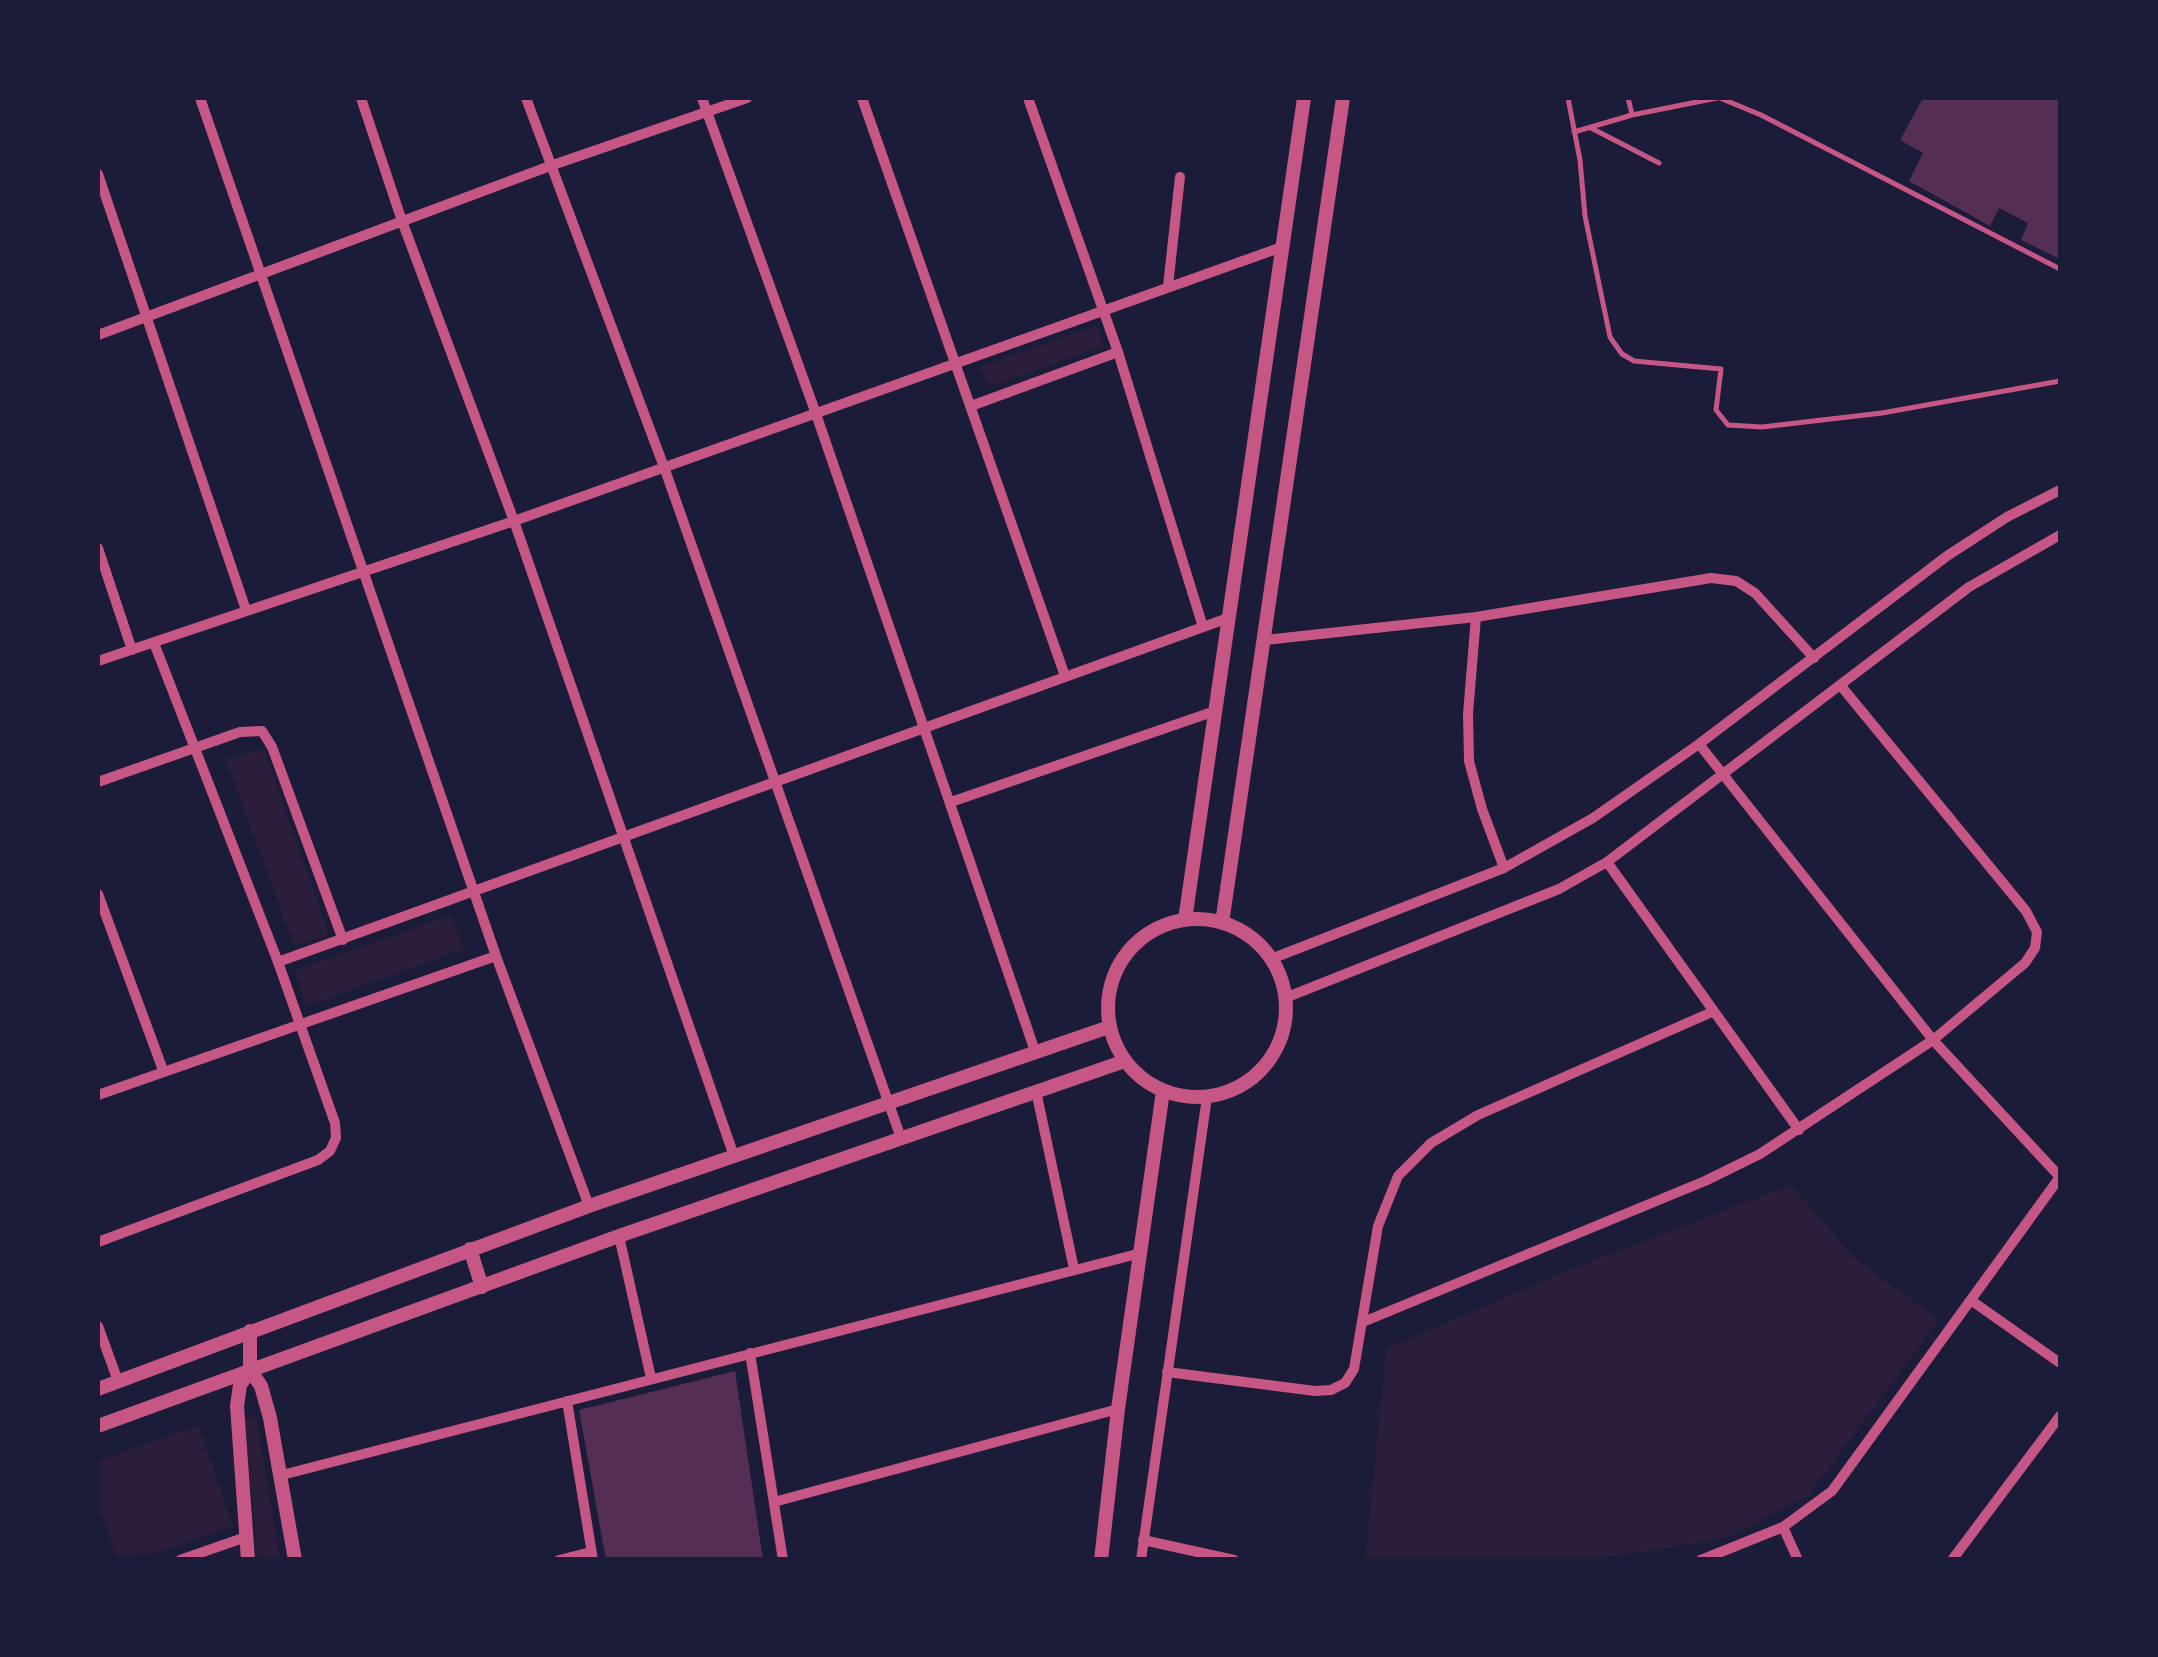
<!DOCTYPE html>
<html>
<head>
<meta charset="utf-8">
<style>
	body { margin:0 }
	#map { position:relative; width:2158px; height:1657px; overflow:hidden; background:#1b1b3a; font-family:"IBM Plex Sans",sans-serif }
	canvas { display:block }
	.frame { position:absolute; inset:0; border:100px solid #1b1b3a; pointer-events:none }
</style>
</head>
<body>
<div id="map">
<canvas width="2158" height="1657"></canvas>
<div class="frame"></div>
</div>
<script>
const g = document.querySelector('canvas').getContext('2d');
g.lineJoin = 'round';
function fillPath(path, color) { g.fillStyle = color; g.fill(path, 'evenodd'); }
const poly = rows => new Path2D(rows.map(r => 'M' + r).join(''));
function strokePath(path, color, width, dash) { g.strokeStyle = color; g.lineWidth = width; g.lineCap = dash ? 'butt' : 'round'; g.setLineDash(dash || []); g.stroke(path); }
fillPath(poly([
	[1097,325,1104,346,988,387,980,367],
	[264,749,329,935,294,945,226,760],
	[452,915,463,949,307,1006,294,971],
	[1791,1185,1854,1257,1939,1320,1809,1495,1729,1537,1667,1548,1585,1560,1365,1559,1386,1349,1571,1269],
	[256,1417,280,1559,258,1559,244,1418],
	[198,1426,233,1526,156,1553,116,1556,98,1503,98,1461]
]), '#2a1e3b');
fillPath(poly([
	[1923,98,2060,98,2060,259,2021,240,2028,223,1999,208,1990,226,1909,181,1923,153,1900,140],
	[735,1371,763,1560,606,1560,579,1410]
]), '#542f53');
strokePath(poly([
	[1568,98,1580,160,1585,216,1610,337,1622,354,1634,361,1721,369,1716,410,1728,425,1762,427,1882,413,2060,381],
	[1628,98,1632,114],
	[1720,98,1761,115,2060,269],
	[1591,128,1659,163],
	[1574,132,1632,115,1717,98]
]), '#c65784', 5);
strokePath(poly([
	[200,98,496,956,589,1206],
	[361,98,402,221,514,521,734,1156],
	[526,98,664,467,901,1138],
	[702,98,815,411,1035,1051],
	[862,98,1065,676],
	[1028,98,1118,352,1203,627],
	[98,174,246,610],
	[1168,286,1180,177],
	[98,335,550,166,747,98],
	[971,406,1118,352],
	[98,548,132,650],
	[1476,617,1468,714,1469,761,1482,809,1504,868],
	[1265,640,1476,617,1711,578,1736,581,1755,593,1814,658],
	[98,661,514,521,1282,247],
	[1699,744,1933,1040,2060,1177],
	[98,782,240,732,262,731,272,747,343,940],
	[951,802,1215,711],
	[1607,862,1799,1130],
	[98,894,163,1070],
	[1271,959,1504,868,1593,818,1699,744,1947,556,2007,517,2060,490],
	[278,962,1228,618],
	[1285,998,1559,889,1607,862,1969,587,2060,535],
	[1036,1091,1074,1269],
	[98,1095,496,956],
	[619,1236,651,1378],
	[98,1242,318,1160,330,1151,336,1138,335,1123,278,962,154,643],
	[1972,1301,2060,1363],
	[1363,1322,1705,1181,1760,1154,1933,1040,2025,963,2035,948,2037,932,2026,911,1841,686],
	[98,1326,118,1381],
	[750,1353,783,1560],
	[1167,1372,1315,1391,1331,1390,1345,1383,1354,1369,1378,1226,1398,1176,1431,1143,1478,1115,1712,1012],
	[567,1401,593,1560],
	[282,1475,1141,1253],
	[774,1502,1118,1409],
	[1783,1527,1798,1560],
	[1143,1540,1234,1560],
	[180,1560,246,1537],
	[559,1560,591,1552],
	[1141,1560,1207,1097],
	[1701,1560,1783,1527,1832,1491,2060,1177],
	[1952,1560,2060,1416]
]), '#c65784', 10);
strokePath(poly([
	'1108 1008a89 89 0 1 1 178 0a89 89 0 1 1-178 0Z',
	[1185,920,1304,98],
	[1222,923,1343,98],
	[470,1249,482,1287],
	[250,1370,261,1386,270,1418,295,1560],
	[98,1389,589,1206,1109,1027],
	[98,1426,619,1236,1125,1061],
	[248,1560,237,1406,240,1385,250,1370,250,1331],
	[1101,1560,1118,1409,1163,1091]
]), '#c65784', 14);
</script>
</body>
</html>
